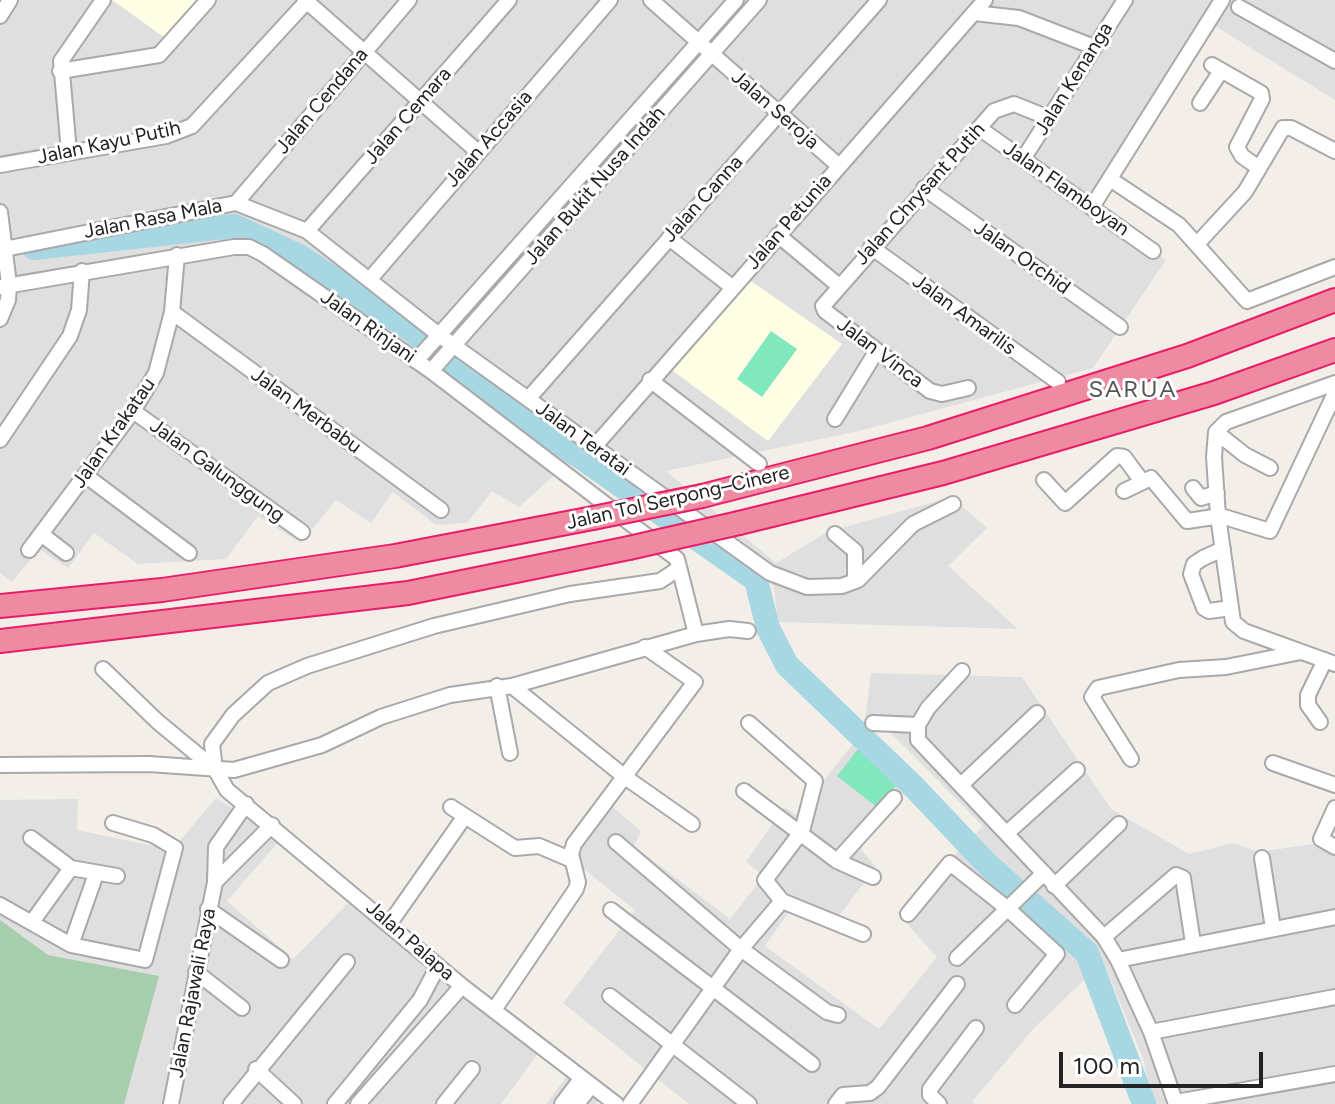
<!DOCTYPE html>
<html>
<head>
<meta charset="utf-8">
<style>
	body { margin:0 }
	#map { position:relative; width:1335px; height:1104px; overflow:hidden; background:#f3efe8; font-family:Figtree,sans-serif }
	canvas { display:block }
	.scale { position:absolute; left:1059px; top:1052px; width:204px; height:36px; box-sizing:border-box; border:4px solid #222; border-top:0; padding-left:10px; font-size:24px; line-height:28px; white-space:nowrap; color:#222; -webkit-text-stroke:6px #fff; paint-order:stroke }
</style>
</head>
<body>
<div id="map">
<canvas width="1335" height="1104"></canvas>
<div class="scale">100 m</div>
</div>
<script>
const g = document.querySelector('canvas').getContext('2d');
g.lineJoin = 'round';
function fillPath(path, color) { g.fillStyle = color; g.fill(path, 'evenodd'); }
const poly = rows => new Path2D(rows.map(r => 'M' + r).join(''));
function strokePath(path, color, width, dash) { g.strokeStyle = color; g.lineWidth = width; g.lineCap = dash ? 'butt' : 'round'; g.setLineDash(dash || []); g.stroke(path); }
function drawText(font, color, halo, rows, align = 'center') {
  g.font = font + ' Figtree,sans-serif'; g.lineWidth = 6; g.setLineDash([]); g.textBaseline = 'middle'; g.strokeStyle = halo; g.fillStyle = color; for (const [text, x, y, turn = 0] of rows) {
    g.save(); g.translate(x, y); g.rotate((+turn || 0) * Math.PI / 180); g.textAlign = isNaN(turn) ? turn : align; if (halo) g.strokeText(text, 0, 0); g.fillText(text, 0, 0); g.restore();
  }
}
fillPath(poly([
	[0,0,1335,0,1335,100,1215,26,1099,211,1166,260,1093,368,855,432,666,471,776,563,827,532,952,497,987,528,948,566,1018,629,778,622,774,587,741,554,578,454,519,507,492,491,467,523,436,525,393,492,371,523,336,500,301,543,258,516,226,559,138,564,94,533,68,568,39,549,12,582,0,573],
	[871,673,1022,677,1111,809,1189,854,1233,843,1259,852,1312,844,1335,856,1335,1104,1153,1104,1143,1058,1103,962,1034,1028,972,1102,975,1104,689,1104,563,1003,635,910,570,858,610,805,641,831,634,846,730,919,764,876,746,862,784,807,796,815,856,740,876,740,913,783,855,842,876,867,830,928,793,906,765,946,879,1029,937,957,897,913,983,826,888,730,864,727],
	[216,798,282,838,227,901,293,959,349,902,539,1052,501,1104,0,1104,0,800,78,799,77,830,172,850],
	[568,1075,599,1100,596,1104,546,1104]
]), '#e0dfdf');
fillPath(poly([
	[112,0,203,0,168,40],
	[748,279,842,344,768,441,669,368]
]), '#fffee5');
fillPath(poly([
	[0,920,48,955,159,976,124,1104,0,1104]
]), '#a7ceac');
fillPath(poly([
	[771,331,797,349,762,397,737,379],
	[858,749,899,782,878,808,837,776]
]), '#81e7bc');
strokePath(poly([
	[34,248,234,226,301,257,414,332,517,413,756,580,768,628,787,665,914,787,988,865,1087,953,1144,1104]
]), '#a6d7e3', 24);
const minor = poly([
	[305,0,478,152],
	[651,0,839,166],
	[1239,7,1335,61],
	[974,13,1019,18,1094,47],
	[0,16,10,0],
	[1212,65,1261,93,1262,99,1237,147,1242,156,1259,168],
	[60,71,159,55,208,0],
	[1200,103,1221,71],
	[979,128,1153,251],
	[69,152,61,61,103,0],
	[1023,159,1125,0],
	[0,165,166,136,192,126,308,0],
	[1110,179,1179,225,1247,301,1335,267],
	[924,188,1120,327],
	[236,203,409,0],
	[1092,207,1222,0],
	[0,212,9,284,8,300,0,319],
	[307,231,509,0],
	[778,235,839,286],
	[669,238,732,287],
	[1197,244,1245,192,1283,128,1291,128,1335,151],
	[871,247,1058,382],
	[0,250,236,203,307,231,439,335,770,573,807,587,842,586,858,580,913,524,953,504],
	[370,279,610,0],
	[0,287,234,247,249,247,263,254,431,371,677,559,696,634],
	[172,312,441,510],
	[416,361,736,0],
	[431,371,759,0],
	[650,380,759,464],
	[1335,383,1226,422,1216,432,1214,457,1218,516,1233,622,1244,631,1335,664],
	[968,388,942,394,930,391,825,311,823,306,994,111,1014,104,1049,118],
	[528,399,879,0],
	[133,411,302,532],
	[835,419,876,352],
	[1216,432,1245,455,1270,468],
	[0,440,70,336,79,310,82,271],
	[594,447,985,0],
	[85,475,189,553],
	[1044,480,1065,503,1117,456,1124,457,1141,480],
	[1193,488,1201,498,1217,493],
	[1124,491,1151,478,1187,521,1221,516,1270,531,1335,393],
	[41,534,66,553],
	[835,534,855,551,855,581],
	[1223,549,1203,558,1194,564,1191,574,1204,608,1209,611,1231,608],
	[29,550,133,411,156,373,172,312,177,255],
	[103,669,158,722,215,769,227,790,462,986,616,1104],
	[962,671,928,708,918,725,918,740,1104,937,1118,960,1151,1032,1176,1104],
	[497,686,510,753],
	[512,686,625,777,692,824],
	[1320,722,1308,705,1308,695,1325,660],
	[873,723,918,725],
	[1131,759,1092,697,1098,688,1179,670,1226,667,1301,652],
	[1273,763,1335,785],
	[0,765,149,764,234,770,322,745,381,717,450,695,512,686,696,634,729,629,748,631],
	[215,769,212,744,233,715,268,683,307,666,434,626,570,594,660,581,678,569],
	[961,785,1037,713],
	[744,791,837,861,873,877],
	[1335,808,1321,839,1335,847],
	[465,816,515,848,539,846,572,860],
	[1007,833,1077,770],
	[31,838,71,868,117,876],
	[616,842,741,949,827,1012,838,1015],
	[1262,858,1273,928],
	[837,861,894,798],
	[215,882,272,825],
	[1054,886,1119,824],
	[782,901,863,934],
	[0,905,71,945,145,960,175,848,153,835,113,823],
	[208,909,281,960],
	[611,910,812,1064],
	[908,914,950,863,1008,909,1057,954,1015,1005],
	[32,922,71,868],
	[390,923,465,816,451,807],
	[1104,937,1176,875,1183,878,1193,943],
	[71,945,96,874],
	[957,958,1044,873],
	[1118,960,1335,917],
	[196,972,242,1008],
	[610,996,749,1104],
	[494,1010,576,889,578,882,571,854,574,844,695,682,645,647],
	[1151,1032,1335,997],
	[256,1069,294,1104],
	[1176,1102,1335,1074],
	[171,1104,215,882,216,847,246,804],
	[231,1104,347,962],
	[335,1104,420,1000,438,966],
	[358,1104,462,986],
	[444,1104,472,1069],
	[562,1104,581,1079],
	[577,1104,591,1086],
	[630,1104,741,949,782,901,765,880,802,831,815,781,749,723],
	[836,1104,843,1095,870,1093,878,1087,957,984],
	[939,1104,930,1095,930,1089,976,1028]
]);
const highway = poly([
	[702,496,928,438,1187,356,1335,300],
	[739,523,943,473,1214,393,1335,350],
	[0,606,162,590,395,556,593,518],
	[0,641,408,593,629,548]
]);
strokePath(minor, '#a9a9a9', 18);
strokePath(highway, '#ea1c6a', 26);
strokePath(minor, '#fff', 14);
strokePath(highway, '#ef8ba1', 22);
const highwayBridge = poly([
	[593,518,702,496],
	[629,548,739,523]
]);
strokePath(highwayBridge, '#ea1c6a', 26, []);
strokePath(highwayBridge, '#ef8ba1', 22);
drawText('20px', '#222', '#fff', [
	["Jalan Kenanga",1074,79,-58],
	["Jalan Cendana",322,101,-50],
	["Jalan Seroja",775,110,41],
	["Jalan Cemara",408,116,-49],
	["Jalan Accasia",489,139,-49],
	["Jalan Kayu Putih",109,143,-12],
	["Jalan Bukit Nusa Indah",595,186,-49],
	["Jalan Flamboyan",1066,189,35],
	["Jalan Chrysant Putih",920,194,-48],
	["Jalan Canna",703,199,-48],
	["Jalan Rasa Mala",153,219,-11],
	["Jalan Petunia",789,222,-49],
	["Jalan Orchid",1022,258,35],
	["Jalan Amarilis",964,315,36],
	["Jalan Rinjani",368,327,35],
	["Jalan Vinca",880,353,37],
	["Jalan Merbabu",306,411,36],
	["Jalan Krakatau",114,433,-55],
	["Jalan Teratai",583,439,36],
	["Jalan Galunggung",217,471,36],
	["Jalan Tol Serpong–Cinere",678,498,-13],
	["Jalan Palapa",410,941,41],
	["Jalan Rajawali Raya",193,993,-79]
]);
g.letterSpacing = '2px';
drawText('24px', '#555', '#fff', [
	["SARUA",1133,390]
]);
g.letterSpacing = '0px';
</script>
</body>
</html>
